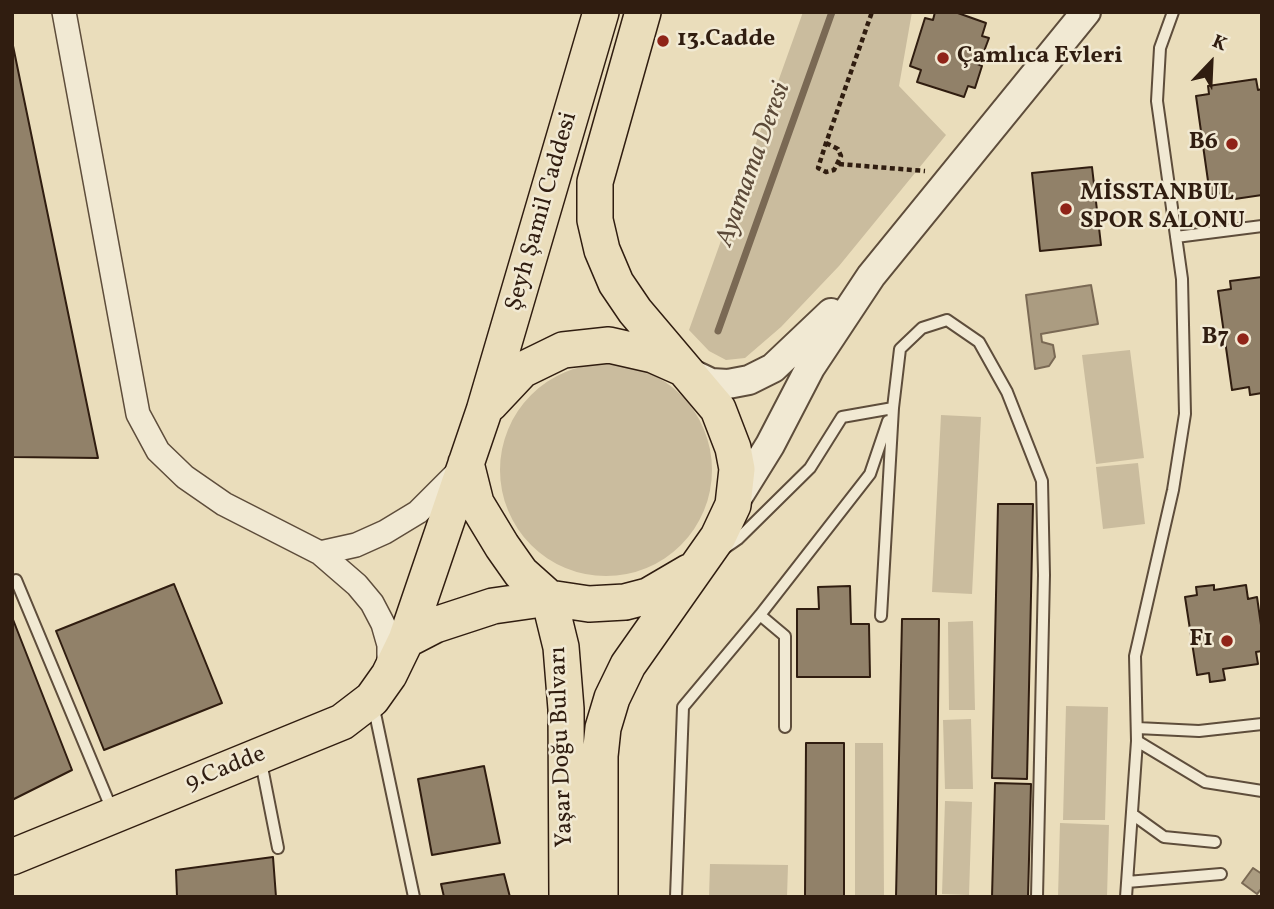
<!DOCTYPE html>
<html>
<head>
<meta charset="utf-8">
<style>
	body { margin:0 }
	#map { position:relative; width:1274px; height:909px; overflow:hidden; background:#eaddbb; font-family:Vollkorn,serif }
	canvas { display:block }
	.frame { position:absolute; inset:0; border:14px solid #301d10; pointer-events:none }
	.north { position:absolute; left:1176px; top:28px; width:70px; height:70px; -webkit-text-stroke:5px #f1e9d3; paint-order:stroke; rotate:23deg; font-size:19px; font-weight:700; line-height:28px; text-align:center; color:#301d10 }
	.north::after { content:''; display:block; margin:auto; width:24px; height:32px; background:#301d10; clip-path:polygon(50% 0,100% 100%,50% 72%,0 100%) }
</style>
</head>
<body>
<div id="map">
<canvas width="1274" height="909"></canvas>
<div class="frame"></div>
<div class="north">K</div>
</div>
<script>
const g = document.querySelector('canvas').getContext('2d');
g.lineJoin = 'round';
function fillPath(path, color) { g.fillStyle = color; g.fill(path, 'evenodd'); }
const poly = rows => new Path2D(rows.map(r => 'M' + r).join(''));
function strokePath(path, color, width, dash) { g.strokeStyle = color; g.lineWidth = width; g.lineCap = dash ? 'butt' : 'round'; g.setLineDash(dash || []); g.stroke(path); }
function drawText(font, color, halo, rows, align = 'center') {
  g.font = font + ' Vollkorn,serif'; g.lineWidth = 5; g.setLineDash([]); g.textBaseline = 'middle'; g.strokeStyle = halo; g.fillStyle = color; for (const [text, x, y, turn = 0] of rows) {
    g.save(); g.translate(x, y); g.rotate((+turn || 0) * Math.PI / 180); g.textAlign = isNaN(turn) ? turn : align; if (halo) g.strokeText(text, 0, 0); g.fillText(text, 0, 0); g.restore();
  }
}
fillPath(poly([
	[803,12,912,12,899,86,946,135,839,266,781,327,745,358,726,360,709,351,689,330],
	[1130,350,1144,458,1096,464,1082,355],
	'500 470a106 106 0 1 1 212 0a106 106 0 1 1-212 0Z',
	[941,415,981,417,972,594,932,592],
	[1138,463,1145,524,1103,529,1096,467],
	[973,621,975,710,949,710,948,622],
	[1066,706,1108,707,1105,820,1063,820],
	[971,719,973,789,945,789,943,720],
	[855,743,883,743,884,897,855,897],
	[945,801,972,802,969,895,942,894],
	[1060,823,1109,825,1107,897,1058,897],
	[710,864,788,865,787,897,709,897]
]), '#cabc9e');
const water = poly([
	[1091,285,1098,324,1041,334,1042,342,1053,345,1055,357,1049,366,1035,369,1026,295,1091,285],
	[1253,868,1262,874,1262,888,1257,894,1242,883,1253,868]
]);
fillPath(water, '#ab9c81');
strokePath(water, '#7a6954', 2);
strokePath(poly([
	[718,331,832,12]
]), '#7a6954', 7);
const building = poly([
	[935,12,955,12,986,23,982,36,989,38,983,54,977,52,973,62,982,66,975,88,968,86,964,97,917,82,921,70,910,66,925,18,933,20,935,12],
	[12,41,98,458,12,457,12,41],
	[1256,79,1258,90,1262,89,1262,195,1228,200,1227,192,1210,195,1196,96,1209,94,1208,86,1256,79],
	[1092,167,1101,245,1040,251,1032,173,1092,167],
	[1262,277,1262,393,1250,395,1249,387,1232,390,1218,291,1231,289,1230,281,1262,277],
	[998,504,1033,504,1027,779,992,778,998,504],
	[174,584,222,703,104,750,56,631,174,584],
	[1214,585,1214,590,1246,585,1248,599,1257,597,1262,632,1262,651,1256,652,1258,664,1223,669,1225,680,1210,682,1209,673,1197,675,1185,597,1197,595,1196,587,1214,585],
	[850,586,851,624,869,624,870,677,797,677,797,609,819,609,818,587,850,586],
	[12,617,72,770,12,800,12,617],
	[902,619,939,619,936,897,896,897,902,619],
	[806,743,844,743,844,897,805,897,806,743],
	[484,766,500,843,432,855,418,779,484,766],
	[995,783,1031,784,1028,897,992,897,995,783],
	[273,857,276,897,177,897,176,870,273,857],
	[504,874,510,897,444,897,441,884,504,874]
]);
fillPath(building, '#918169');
strokePath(building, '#301d10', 2);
const service = poly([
	[1176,237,1262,226],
	[725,548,738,539,810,468,842,417,893,408],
	[16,580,112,810],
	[760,615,785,636,785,727],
	[881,616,893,408,900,349,922,328,947,320,979,342,1007,392,1042,481,1044,575,1037,897],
	[373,704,414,897],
	[1137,728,1199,731,1262,724],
	[1137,741,1205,782,1262,791],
	[261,762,278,848],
	[1132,814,1164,837,1215,842],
	[1127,882,1221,874],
	[676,897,683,707,760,615,870,474,888,421],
	[1126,897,1137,741,1135,656,1173,490,1185,414,1182,279,1157,101,1160,48,1173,12]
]);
const minor = poly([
	[64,12,138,414,158,451,185,477,224,504,320,553,357,585,372,603,383,624,389,645,389,668],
	[320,553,356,545,385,532,418,512,459,471]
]);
const tertiary = poly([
	[686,371,711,383,728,384,749,380,773,368,831,313],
	[734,503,770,445,810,368,871,276,1086,12]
]);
const primary = poly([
	[490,404,522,370,563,350,609,345,653,355,680,367],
	[466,463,476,503,502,546,521,573,549,598],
	[549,598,561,647,566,709,567,897],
	[406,640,435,625,493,606,549,598,589,604,625,602,648,596,689,572],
	[12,857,342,722,372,699,389,675,406,640,484,411,601,12],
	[600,897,600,756,603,728,612,698,628,665,718,537,733,505,737,469,733,448,718,409,635,311,616,283,602,250,595,220,595,182,643,12]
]);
strokePath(service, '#5e4d3b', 14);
strokePath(minor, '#5e4d3b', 26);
strokePath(tertiary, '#5e4d3b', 32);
strokePath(primary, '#301d10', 38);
strokePath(poly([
	[826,143,838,149,841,156,834,170,826,172,818,168,826,143,872,12],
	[839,164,925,171]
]), '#301d10', 4.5, [5, 3.5]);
strokePath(service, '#f1e9d3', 10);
strokePath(minor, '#f1e9d3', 23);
strokePath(tertiary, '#f1e9d3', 28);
strokePath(primary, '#eaddbb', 35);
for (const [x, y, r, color] of [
	[663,41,7,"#8f2418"],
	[943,58,7,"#8f2418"],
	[1232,144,7,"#8f2418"],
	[1066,209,7,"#8f2418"],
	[1243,339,7,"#8f2418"],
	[1227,641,7,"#8f2418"]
]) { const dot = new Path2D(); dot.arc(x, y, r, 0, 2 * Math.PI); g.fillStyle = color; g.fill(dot); strokePath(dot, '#f1e9d3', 2.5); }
drawText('bold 24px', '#301d10', '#f1e9d3', [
	["13.Cadde",677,41],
	["Çamlıca Evleri",957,58],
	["B6",1218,144,"right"],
	["MİSSTANBUL",1080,195],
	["SPOR SALONU",1080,223],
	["B7",1229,339,"right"],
	["F1",1213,641,"right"]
], 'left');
drawText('24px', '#301d10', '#f1e9d3', [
	["Şeyh Şamil Caddesi",543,212,-74],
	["Yaşar Doğu Bulvarı",563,747,-92],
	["9.Cadde",226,770,-22]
]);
drawText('italic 26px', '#5b4938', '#f1e9d3', [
	["Ayamama Deresi",755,165,-70]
]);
</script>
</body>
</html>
